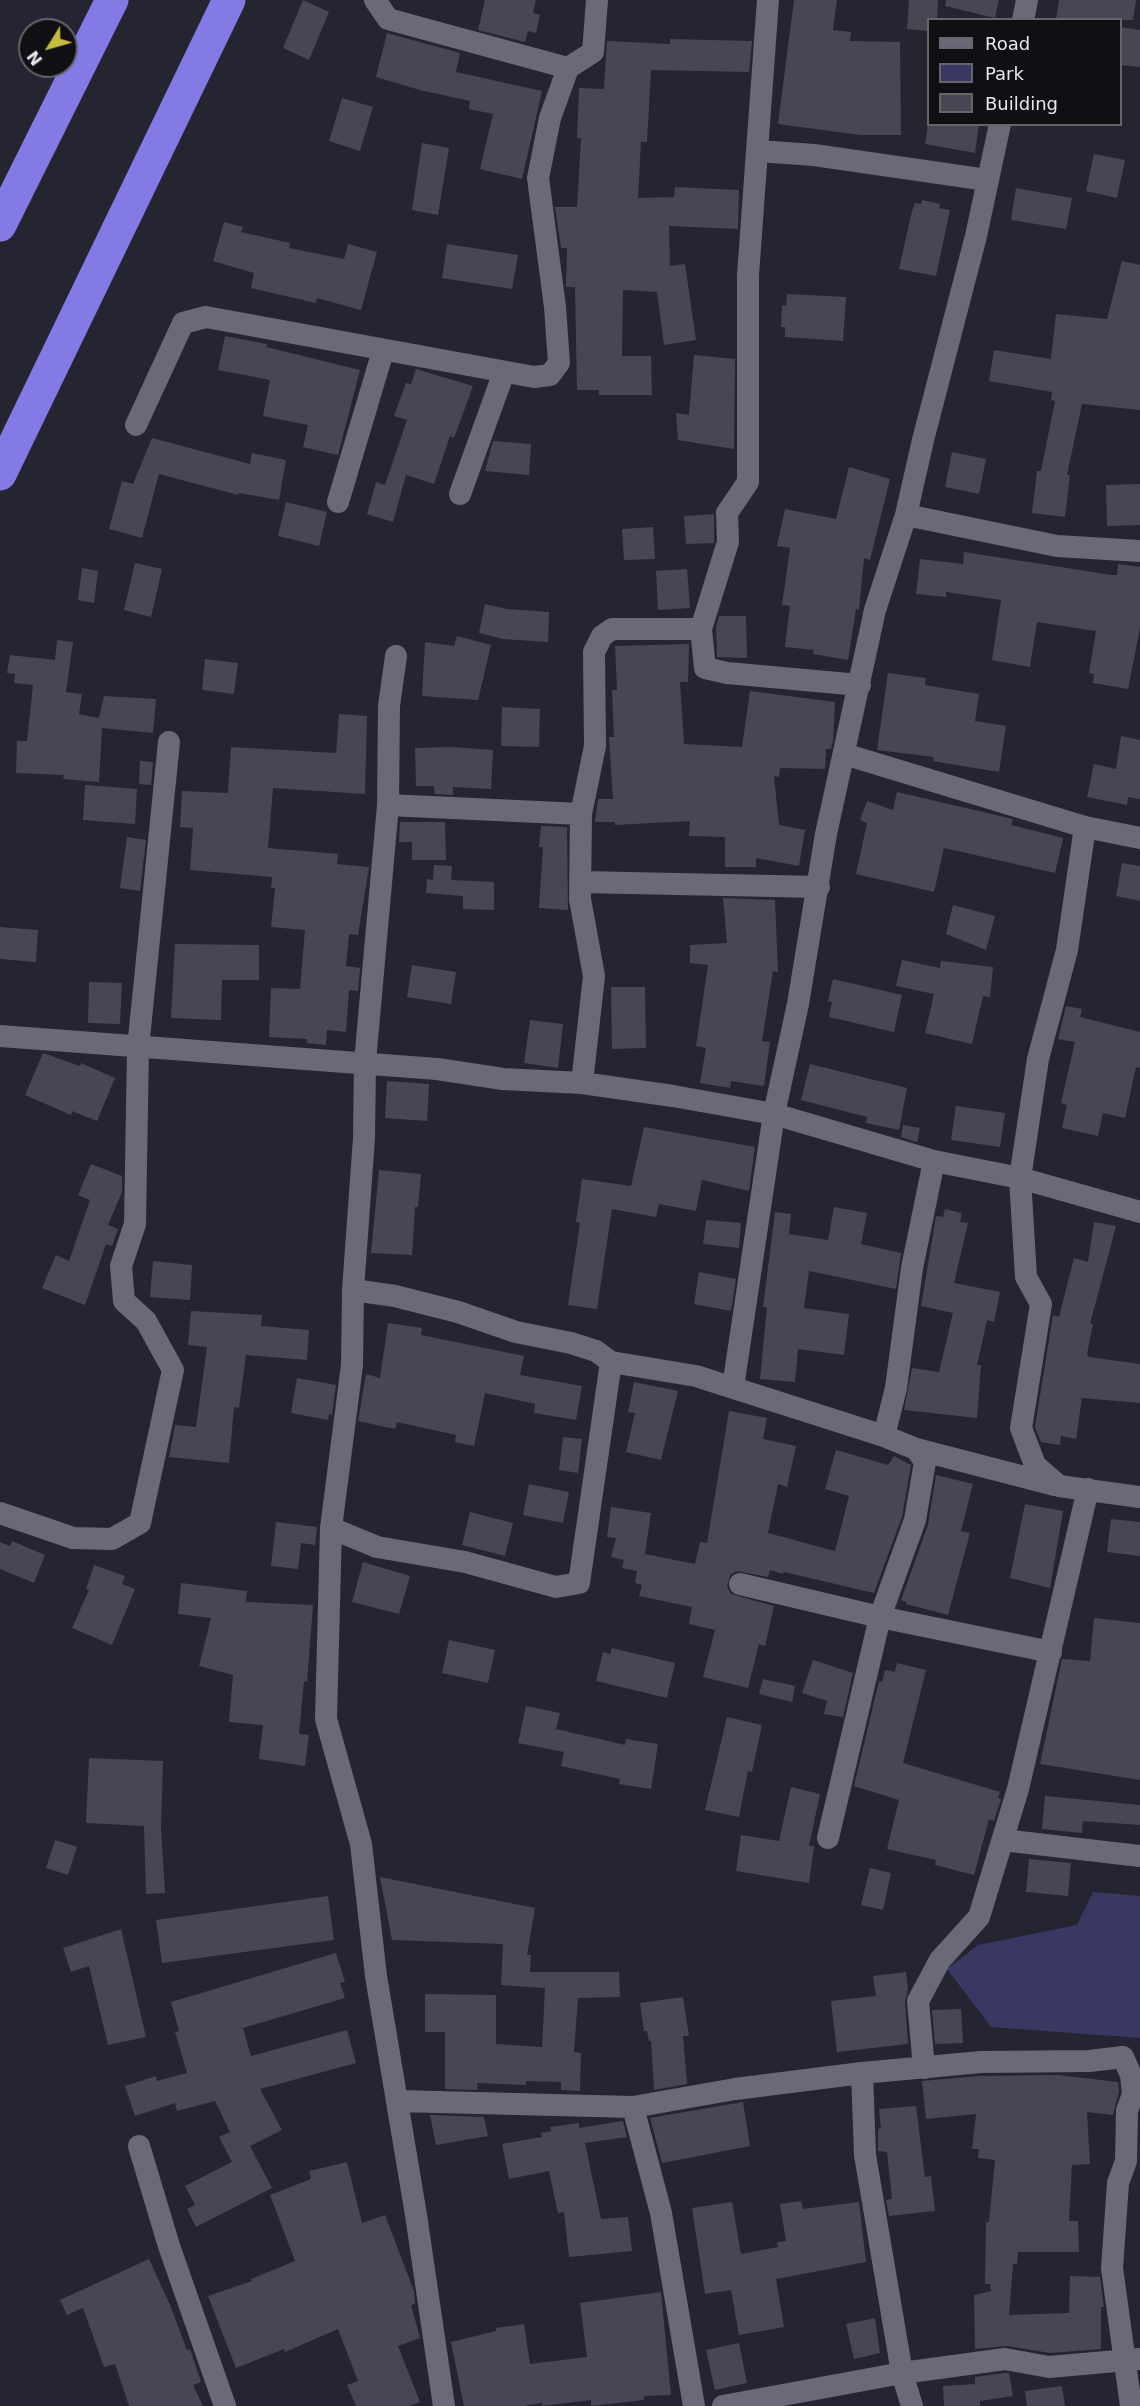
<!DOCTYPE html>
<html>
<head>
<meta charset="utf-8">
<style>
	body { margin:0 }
	#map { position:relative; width:1140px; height:2406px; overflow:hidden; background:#252531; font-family:"DejaVu Sans",sans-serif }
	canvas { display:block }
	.legend { position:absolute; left:927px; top:18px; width:195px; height:108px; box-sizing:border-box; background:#0f0f14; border:2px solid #65656b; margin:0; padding:8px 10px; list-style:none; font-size:18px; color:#e6e6ee }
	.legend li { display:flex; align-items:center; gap:12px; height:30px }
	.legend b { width:30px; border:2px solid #65656b }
	.north { position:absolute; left:18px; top:18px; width:60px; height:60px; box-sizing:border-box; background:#0f0f14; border:2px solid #65656b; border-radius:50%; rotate:233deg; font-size:16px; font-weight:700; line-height:24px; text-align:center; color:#e6e6ee }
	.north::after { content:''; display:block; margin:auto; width:21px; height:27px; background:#c6bc3c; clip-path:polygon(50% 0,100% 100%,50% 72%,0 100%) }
</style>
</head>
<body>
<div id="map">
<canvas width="1140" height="2406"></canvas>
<ul class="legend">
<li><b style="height:8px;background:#696977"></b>Road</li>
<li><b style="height:16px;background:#3a3862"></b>Park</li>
<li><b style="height:16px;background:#474754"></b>Building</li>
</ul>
<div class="north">N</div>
</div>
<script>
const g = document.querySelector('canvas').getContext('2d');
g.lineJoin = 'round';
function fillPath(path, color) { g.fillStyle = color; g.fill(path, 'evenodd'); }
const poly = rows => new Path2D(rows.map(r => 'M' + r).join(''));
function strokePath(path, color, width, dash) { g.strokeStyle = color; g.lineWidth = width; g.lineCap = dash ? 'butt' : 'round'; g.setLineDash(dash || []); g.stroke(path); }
fillPath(poly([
	[1093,1892,1140,1896,1140,2038,991,2027,947,1969,978,1945,1077,1925]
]), '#3a3862');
fillPath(poly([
	[303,0,329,12,309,60,283,48],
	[485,0,536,0,533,13,540,15,536,33,528,31,525,42,478,30],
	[794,0,837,0,833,30,851,32,850,41,900,42,901,135,860,135,778,124],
	[909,0,938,0,937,20,928,20,928,31,907,29],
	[946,0,999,0,995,18,945,6],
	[1059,0,1136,0,1133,20,1056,20],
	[1120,27,1140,30,1140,67,1120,65],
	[387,33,460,53,456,72,542,91,522,179,480,169,493,114,469,109,470,101,420,90,376,77],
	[670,39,752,41,749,72,651,70,647,142,641,142,638,198,674,197,675,187,739,190,738,229,669,226,670,266,685,264,696,340,664,345,657,292,623,290,622,356,651,356,652,395,599,395,599,390,577,390,575,287,566,287,567,248,561,248,555,207,577,207,581,138,577,138,579,88,604,89,607,41,670,44],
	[342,98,373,107,360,151,329,141],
	[928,124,979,124,975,153,925,144],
	[422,143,449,148,438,215,412,210],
	[1094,154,1125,160,1117,198,1086,191],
	[1016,188,1072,198,1066,229,1011,220],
	[922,200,940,204,939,208,950,210,936,276,899,269,912,211,915,203,921,204],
	[224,222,243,227,241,232,290,243,289,248,344,259,348,244,377,252,361,310,317,298,316,303,251,288,254,273,213,261],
	[447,244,518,255,512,289,442,278],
	[1122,261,1140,265,1140,410,1082,404,1067,475,1070,475,1065,517,1032,513,1037,471,1041,471,1055,401,1051,400,1052,392,989,381,994,350,1051,359,1056,314,1107,319],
	[787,294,846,297,843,341,785,337,785,327,781,327,782,305,786,306],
	[225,336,267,344,266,347,360,370,338,455,303,447,308,425,263,416,270,380,218,370],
	[694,355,735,359,734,449,678,440,676,413,689,415],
	[416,369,473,386,454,438,450,436,434,484,406,475,393,522,367,514,376,482,385,485,407,420,394,416,406,383,411,384],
	[152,438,250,464,252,453,286,460,279,500,239,493,238,495,159,474,142,538,109,529,122,481,133,484],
	[493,441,531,444,529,475,485,471],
	[952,452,986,459,979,494,945,487],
	[849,467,890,479,870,560,864,558,859,610,856,609,848,660,813,654,814,650,785,647,790,606,782,605,790,548,777,546,785,509,836,519],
	[1140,484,1140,525,1107,526,1106,485],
	[286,502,327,512,319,546,278,536],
	[714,514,714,543,686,544,684,516],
	[653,527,655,559,624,560,622,529],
	[964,552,1112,575,1117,575,1118,564,1140,567,1140,628,1128,689,1093,683,1094,674,1089,673,1096,631,1037,622,1030,667,992,660,1001,600,946,592,946,597,916,594,920,559,963,564],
	[135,563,162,569,151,617,124,610],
	[82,568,98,571,94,603,78,600],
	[687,569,690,608,658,610,656,571],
	[485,604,507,609,549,612,548,642,503,639,479,633],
	[719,616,746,616,747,658,717,657,716,627],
	[457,636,491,645,478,700,422,696,425,642,454,646],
	[57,640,73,642,66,692,82,694,79,714,99,718,104,696,156,699,153,733,102,728,99,782,63,779,64,775,16,773,17,741,27,741,33,685,14,683,15,674,7,673,10,655,55,660],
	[689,644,688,682,680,682,684,744,742,747,750,691,835,702,833,741,831,749,826,749,825,769,780,768,779,777,774,776,779,825,805,830,799,866,756,858,756,867,725,867,725,837,689,836,690,821,615,825,615,822,595,822,598,799,613,799,609,737,614,737,612,690,617,690,615,646],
	[205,659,238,663,234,694,202,690],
	[888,673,926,678,925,685,979,694,975,721,1006,726,999,772,933,761,934,757,877,750],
	[502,707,540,709,539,747,501,746],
	[339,714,367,716,365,794,273,788,268,848,338,854,337,864,369,867,358,935,349,934,346,966,360,968,358,991,349,990,346,1032,327,1030,326,1045,307,1043,307,1039,269,1037,271,988,300,989,305,930,271,927,275,888,271,888,272,877,190,870,193,828,180,827,182,791,228,793,231,747,336,753],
	[1121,736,1140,740,1140,799,1128,797,1127,805,1087,797,1094,764,1116,769],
	[452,747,493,750,491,789,453,787,453,795,435,794,434,786,416,786,415,748],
	[140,761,153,762,151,785,139,784],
	[85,785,137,789,135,824,83,820],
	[897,792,1013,819,1011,825,1063,838,1055,873,944,848,934,892,856,874,867,823,860,820,867,801,893,810],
	[400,822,445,822,446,860,412,860,412,842,399,842],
	[541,826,567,827,568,910,539,908,543,847,539,847],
	[127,837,146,840,140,891,120,888],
	[1122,863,1140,866,1140,901,1116,896],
	[434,865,452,866,451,880,494,882,494,910,463,909,463,896,426,893,427,879,433,880],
	[723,898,775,900,778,972,773,971,762,1041,770,1042,764,1086,731,1081,730,1088,700,1083,706,1048,696,1046,708,965,690,963,690,945,727,943],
	[953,905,995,916,986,950,946,934],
	[0,927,38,930,36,962,0,959],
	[175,944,259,945,259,980,222,980,221,1020,171,1018],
	[902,960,940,968,941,961,993,967,990,997,983,996,972,1044,925,1033,934,994,896,986],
	[412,965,456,972,451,1004,407,997],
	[833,979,902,995,894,1032,829,1017,832,1002,828,1001],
	[89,982,122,983,120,1024,88,1023],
	[611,987,645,987,646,1048,612,1049],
	[1066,1006,1082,1009,1080,1017,1140,1032,1140,1068,1136,1067,1125,1118,1103,1113,1098,1136,1062,1128,1067,1105,1061,1103,1075,1042,1058,1039],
	[530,1020,563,1024,558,1068,524,1063],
	[43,1053,80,1066,81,1063,115,1078,97,1121,72,1111,71,1115,25,1095],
	[810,1064,907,1088,899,1130,866,1123,867,1117,801,1100],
	[387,1081,429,1084,427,1121,385,1118],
	[956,1106,1005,1113,1000,1147,951,1140],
	[903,1125,920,1128,917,1142,901,1137],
	[644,1127,755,1147,749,1191,702,1180,696,1211,659,1204,656,1217,612,1209,597,1309,568,1305,580,1223,576,1222,582,1179,631,1186],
	[91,1164,122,1176,122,1192,108,1225,118,1229,112,1246,106,1244,85,1305,42,1288,56,1255,69,1261,90,1200,78,1195],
	[379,1170,421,1174,418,1207,415,1207,412,1255,371,1253],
	[834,1207,867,1213,861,1244,901,1253,896,1289,809,1271,804,1308,849,1314,844,1355,798,1349,795,1382,760,1379,767,1307,763,1307,775,1212,791,1214,789,1234,828,1240],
	[945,1209,962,1213,960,1222,968,1223,954,1283,1000,1292,994,1322,987,1320,977,1365,981,1365,977,1418,904,1410,912,1368,939,1372,953,1313,921,1306,936,1216,943,1217],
	[706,1220,741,1223,739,1248,703,1244],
	[1094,1222,1116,1226,1090,1324,1093,1324,1087,1354,1089,1357,1140,1364,1140,1403,1082,1398,1076,1439,1061,1436,1060,1445,1041,1442,1035,1427,1053,1315,1059,1317,1074,1258,1088,1262],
	[153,1261,192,1265,190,1300,150,1297],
	[699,1272,736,1279,731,1311,694,1304],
	[191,1311,262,1315,261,1326,309,1330,307,1360,246,1355,239,1408,234,1407,229,1463,169,1457,175,1425,196,1427,207,1347,188,1345],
	[388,1323,422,1328,421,1335,524,1356,520,1375,582,1386,576,1420,534,1413,535,1404,485,1393,474,1446,455,1442,456,1435,397,1422,395,1429,358,1421,366,1374,380,1378],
	[297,1378,336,1385,332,1415,329,1414,328,1420,291,1413],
	[634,1382,678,1391,661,1460,626,1452,635,1413,628,1412],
	[729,1411,767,1418,763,1439,796,1446,787,1487,778,1484,768,1533,835,1551,849,1496,825,1489,836,1450,888,1465,894,1456,911,1465,902,1517,874,1593,784,1572,783,1574,770,1570,768,1577,737,1571,730,1575,727,1587,731,1594,774,1606,765,1646,759,1644,748,1688,703,1677,715,1630,689,1624,692,1607,639,1596,642,1585,635,1583,637,1571,622,1568,624,1560,611,1557,616,1538,607,1537,611,1507,651,1513,645,1554,695,1564,700,1542,707,1543],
	[563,1437,582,1439,578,1473,559,1470],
	[936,1475,973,1484,961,1531,970,1533,948,1615,906,1604,906,1602,901,1600,928,1525],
	[529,1484,569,1492,563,1523,523,1515],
	[1025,1504,1063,1511,1050,1588,1010,1578],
	[470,1512,513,1523,505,1556,462,1545],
	[1111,1519,1140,1522,1140,1556,1107,1552],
	[276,1522,317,1527,315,1545,301,1543,298,1569,271,1566],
	[12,1541,45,1555,34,1583,0,1569,0,1542,10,1546],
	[363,1562,410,1576,399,1614,352,1602],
	[94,1565,125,1576,122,1584,135,1589,112,1645,72,1628,89,1590,86,1589],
	[181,1583,247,1591,246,1602,313,1605,307,1682,304,1681,299,1734,309,1735,305,1766,259,1759,263,1725,229,1722,233,1675,199,1666,211,1618,178,1614],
	[1094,1618,1140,1623,1140,1780,1040,1764,1062,1659,1090,1661],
	[449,1640,495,1650,488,1683,442,1673],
	[612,1648,675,1663,667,1698,596,1681,603,1652,610,1654],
	[813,1660,853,1673,843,1717,824,1714,827,1701,802,1693],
	[897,1663,926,1670,903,1763,1000,1792,998,1798,1001,1799,994,1821,989,1819,974,1875,935,1865,936,1860,887,1849,899,1800,854,1786,879,1681,882,1682,885,1670,895,1672],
	[763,1679,795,1686,792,1702,759,1694],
	[526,1706,560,1713,556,1729,625,1745,626,1739,658,1744,651,1789,619,1784,620,1779,561,1766,564,1752,518,1743],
	[727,1717,762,1725,752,1772,748,1771,739,1817,705,1810],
	[89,1758,163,1761,161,1828,165,1893,146,1894,144,1826,86,1823],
	[791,1787,820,1794,809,1846,814,1846,809,1883,736,1871,741,1835,779,1841],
	[1045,1796,1140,1805,1140,1825,1083,1821,1082,1833,1042,1829],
	[55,1840,77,1847,68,1875,46,1868],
	[1029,1859,1071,1863,1068,1896,1026,1892],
	[870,1868,891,1873,883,1910,861,1905],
	[380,1877,535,1908,527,1955,531,1955,530,1972,619,1972,620,1997,578,1998,574,2052,581,2053,580,2091,561,2090,561,2082,526,2081,526,2085,477,2083,478,2090,445,2089,445,2032,425,2032,425,1994,496,1995,496,2044,542,2047,545,1988,501,1985,503,1944,392,1940],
	[328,1896,334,1940,162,1963,156,1920],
	[121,1929,146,2037,108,2045,89,1966,71,1972,63,1948],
	[336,1953,345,1982,340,1983,345,1998,243,2028,251,2056,347,2030,356,2063,260,2089,282,2130,250,2146,272,2188,196,2227,187,2209,195,2205,185,2186,232,2162,219,2137,230,2132,215,2101,177,2111,175,2103,135,2116,125,2086,156,2076,157,2081,187,2073,175,2032,179,2031,171,2002],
	[906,1972,908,1990,905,2002,908,2044,837,2052,831,2001,876,1996,873,1976],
	[683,1997,689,2036,683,2036,687,2084,654,2090,651,2041,649,2041,647,2031,644,2031,640,2003],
	[961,2009,963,2043,935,2044,932,2010],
	[1058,2075,1118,2082,1119,2092,1113,2115,1087,2112,1090,2164,1072,2165,1069,2221,1078,2221,1079,2252,1018,2252,1017,2264,1013,2264,1009,2315,1069,2313,1070,2276,1100,2277,1104,2307,1101,2307,1101,2349,1050,2353,1007,2346,975,2349,974,2295,991,2291,990,2284,985,2284,986,2222,989,2222,995,2160,978,2158,979,2149,972,2149,976,2114,926,2119,922,2081,979,2076],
	[743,2102,750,2146,662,2163,650,2118],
	[916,2106,925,2177,931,2176,935,2211,889,2216,886,2200,892,2199,887,2152,878,2151,878,2129,881,2128,879,2109],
	[430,2115,484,2117,488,2136,436,2145],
	[623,2121,627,2137,585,2143,601,2219,628,2217,632,2251,569,2257,564,2212,558,2213,549,2171,509,2179,502,2144,542,2137,541,2133,551,2131,550,2127,579,2123,579,2128],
	[347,2162,362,2223,385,2215,414,2291,415,2304,411,2305,420,2338,398,2346,420,2402,409,2406,356,2406,347,2385,358,2381,338,2329,285,2352,284,2349,236,2368,208,2296,252,2281,251,2279,295,2261,270,2195,311,2179,309,2171],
	[801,2201,803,2209,859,2202,866,2262,776,2279,784,2327,739,2335,731,2290,705,2294,692,2208,732,2202,741,2254,778,2247,777,2242,786,2241,780,2204],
	[149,2259,170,2305,187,2350,190,2349,201,2382,193,2385,203,2406,129,2406,115,2364,104,2367,83,2308,67,2315,60,2300],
	[661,2292,671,2395,644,2396,644,2400,591,2406,591,2400,542,2406,542,2403,523,2406,464,2406,451,2342,496,2331,496,2328,524,2324,530,2364,587,2357,580,2303],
	[875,2318,880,2353,854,2359,846,2324],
	[739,2343,747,2383,715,2390,706,2350],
	[1005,2373,1009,2373,1013,2396,980,2401,980,2406,944,2406,943,2386,975,2384,975,2377],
	[1062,2386,1065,2406,1027,2406,1025,2391]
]), '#474754');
strokePath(poly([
	[375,0,388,19,568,68],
	[1023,20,1027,0],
	[758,151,814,155,987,180],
	[136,425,183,323,206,317,534,377,550,375,559,363,555,307,538,178,550,118,568,68,593,52,597,0],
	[460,494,504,372],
	[338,502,383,351],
	[906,515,1057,546,1140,551],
	[701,629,728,542,727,513,748,482,748,275,768,0],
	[396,656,389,706,388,805,365,1062,364,1138,353,1290,352,1365,331,1528,326,1719,361,1844,376,1976,416,2215,444,2406],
	[844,754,1085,827,1140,838],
	[388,805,581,814],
	[1085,827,1067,950,1038,1059,1020,1178,1026,1277,1041,1304,1021,1428,1035,1465,1059,1486,1140,1497],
	[582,882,819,887],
	[0,1036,437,1069,503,1079,582,1083,673,1096,774,1114,934,1161,1020,1178,1140,1212],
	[582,1083,594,976,580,899,581,814,595,746,594,652,602,636,612,629,701,629,705,668,727,673,860,685],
	[353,1290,395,1296,458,1312,516,1332,571,1343,596,1351,611,1362,696,1376,884,1436,916,1449,925,1462,915,1520,880,1617,828,1838],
	[733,1387,774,1114,798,1004,826,834,875,610,906,515,923,440,976,236,1000,124],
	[884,1436,896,1388,912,1268,934,1161],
	[916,1449,1055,1485],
	[0,1513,73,1538,112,1539,140,1523,173,1370,146,1321,124,1301,121,1266,135,1224,138,1048,169,742],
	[331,1528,377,1547,465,1562,556,1587,579,1583,611,1362],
	[740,1584,880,1617,1051,1652],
	[1003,1840,1140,1856],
	[924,2068,918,2001,940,1960,979,1917,1018,1789,1088,1489],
	[862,2073,865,2155,902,2373,912,2406],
	[398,2101,633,2107,735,2089,862,2073,981,2062,1089,2061,1123,2057,1131,2075,1133,2094,1127,2111,1126,2161,1118,2183,1112,2268,1131,2406],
	[633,2107,661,2213,694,2406],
	[139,2146,169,2246,225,2406],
	[723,2406,902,2373,1005,2359,1049,2367,1140,2359]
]), '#696977', 22);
strokePath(poly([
	[0,225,112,0],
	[0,474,229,0]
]), '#837ae6', 33);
</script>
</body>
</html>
